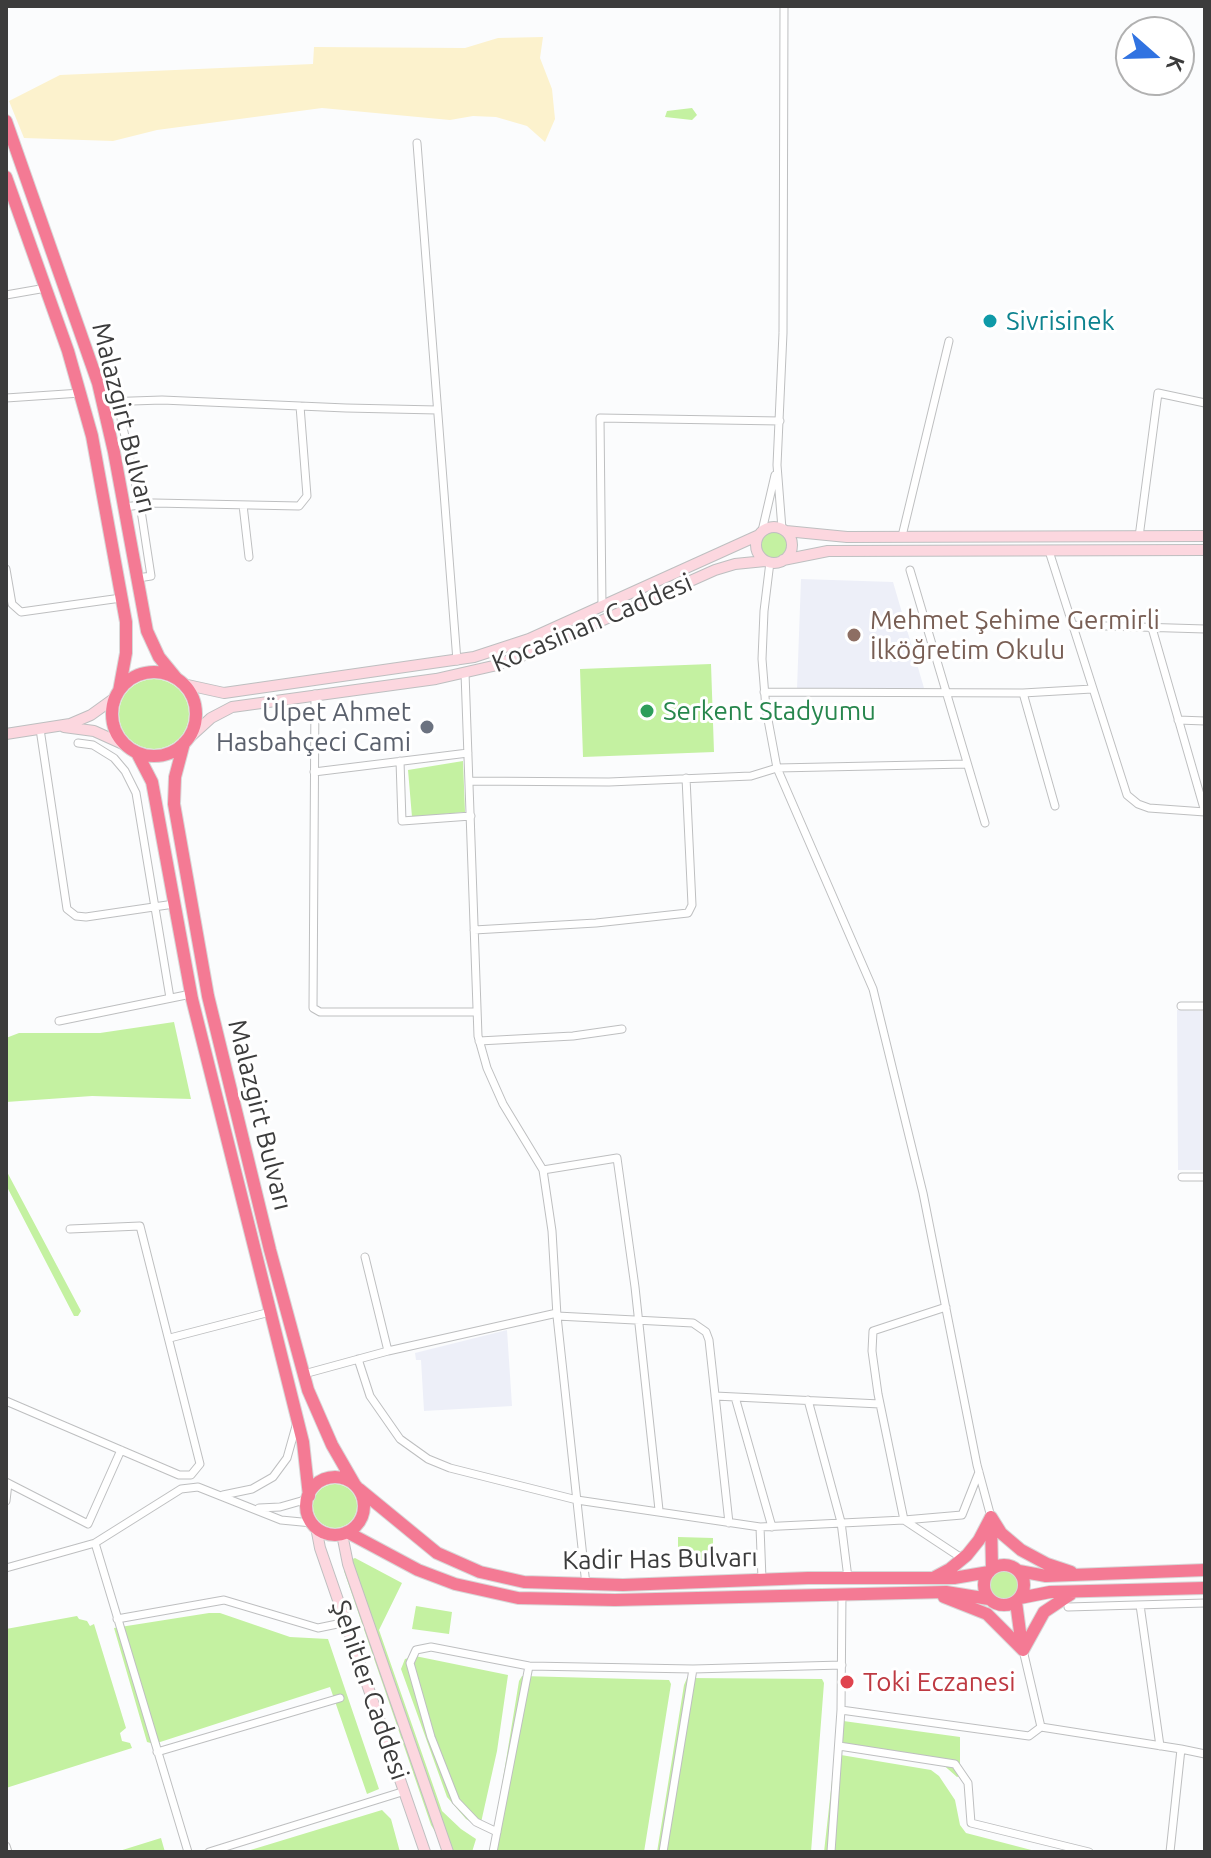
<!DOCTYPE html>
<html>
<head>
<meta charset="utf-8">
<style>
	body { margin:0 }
	#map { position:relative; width:1211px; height:1858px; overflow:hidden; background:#fbfcfd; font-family:Ubuntu,sans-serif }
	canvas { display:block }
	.frame { position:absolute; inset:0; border:8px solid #3c3c3c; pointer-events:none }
	.north { position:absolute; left:1115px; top:16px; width:80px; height:80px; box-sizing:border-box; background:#fff; border:2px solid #b1b1b1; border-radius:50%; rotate:110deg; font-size:22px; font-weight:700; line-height:32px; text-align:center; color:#3c3c3c }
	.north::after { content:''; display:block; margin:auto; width:28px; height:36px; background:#3173e1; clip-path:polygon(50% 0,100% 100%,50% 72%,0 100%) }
</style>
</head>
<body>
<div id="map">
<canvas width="1211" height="1858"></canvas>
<div class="frame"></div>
<div class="north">K</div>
</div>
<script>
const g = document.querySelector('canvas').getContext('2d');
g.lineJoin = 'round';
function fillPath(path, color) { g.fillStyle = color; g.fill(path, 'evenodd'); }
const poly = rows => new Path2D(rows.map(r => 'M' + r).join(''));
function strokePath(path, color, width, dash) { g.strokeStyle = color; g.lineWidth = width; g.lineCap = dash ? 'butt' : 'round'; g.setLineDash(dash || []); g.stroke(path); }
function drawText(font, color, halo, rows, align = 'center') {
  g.font = font + ' Ubuntu,sans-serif'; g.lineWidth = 6; g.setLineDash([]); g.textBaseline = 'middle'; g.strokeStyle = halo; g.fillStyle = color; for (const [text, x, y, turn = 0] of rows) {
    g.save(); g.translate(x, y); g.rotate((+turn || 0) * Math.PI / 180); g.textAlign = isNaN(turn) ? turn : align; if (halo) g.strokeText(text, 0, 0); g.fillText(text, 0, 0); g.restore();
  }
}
fillPath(poly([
	[801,579,893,582,924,688,797,689],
	[1177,1010,1205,1011,1205,1170,1178,1170],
	[507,1330,512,1406,424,1411,421,1360,416,1360,415,1353]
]), '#edeff8');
fillPath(poly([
	[692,108,697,115,692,120,665,117,667,111],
	'760 545a14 14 0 1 1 28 0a14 14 0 1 1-28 0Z',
	[711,664,714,752,583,757,580,669],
	'119 714a35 35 0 1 1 70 0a35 35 0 1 1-70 0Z',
	[463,761,465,812,412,817,408,770],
	[174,1022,191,1099,92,1096,6,1102,6,1038,19,1033,100,1033],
	[6,1170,81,1311,78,1316,74,1316,6,1185],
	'313 1506a22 22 0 1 1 44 0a22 22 0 1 1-44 0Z',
	[678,1537,713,1538,713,1560,678,1560],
	[355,1558,402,1583,379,1630,442,1811,461,1829,476,1839,472,1852,448,1852,431,1825,344,1571,350,1560],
	'988 1585a16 16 0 1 1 32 0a16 16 0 1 1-32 0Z',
	[416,1606,452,1612,449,1634,412,1629],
	[209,1613,220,1613,290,1637,328,1639,379,1789,367,1794,330,1687,154,1744,147,1742,114,1628],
	[77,1616,79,1619,87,1621,90,1626,94,1624,126,1728,120,1733,122,1741,130,1743,132,1748,6,1788,6,1629],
	[415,1656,508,1675,497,1751,480,1827,466,1819,447,1797,401,1669,405,1659],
	[522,1676,669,1680,671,1684,644,1852,491,1852,519,1681],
	[687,1678,822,1679,824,1683,811,1852,657,1852,684,1685],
	[836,1720,960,1737,960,1776,957,1777,940,1762,932,1759,836,1742],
	[835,1754,931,1770,939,1776,955,1800,960,1825,966,1833,1039,1852,824,1852],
	[382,1810,391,1819,400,1852,244,1852],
	[161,1838,165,1852,116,1852]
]), '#c4f1a1');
fillPath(poly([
	[543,37,540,58,552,89,555,119,545,142,527,126,496,117,473,116,450,120,322,108,157,130,113,141,24,138,9,101,60,75,313,64,314,47,465,48,498,38]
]), '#fcf2cd');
const street = poly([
	[417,143,457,661],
	[6,295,46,288],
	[106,351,140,504,151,576,138,578],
	[6,398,81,393],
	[103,402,162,400,346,408,437,410],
	[243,505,249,557],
	[125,507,154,503,299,506,307,496,300,406],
	[782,529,777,465,783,333,784,6],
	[762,531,775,475],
	[902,536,949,341],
	[1139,537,1158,393,1205,403],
	[1049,551,1127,795,1138,804,1149,808,1205,812,1152,628],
	[770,562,764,611,762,659,766,709,777,768,873,989,923,1193,977,1465,991,1517],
	[6,569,12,604,21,612,121,598],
	[910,570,985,823],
	[602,606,600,418,780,421],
	[1073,625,1205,629],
	[465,673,478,1036,487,1068,503,1104,543,1170,552,1231,557,1316,586,1585],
	[764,692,1023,693,1092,689],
	[1023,693,1055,806],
	[315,694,313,1008,320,1012,476,1012],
	[1178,720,1205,721],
	[40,729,67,909,76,916,86,917,174,904],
	[78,743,93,745,114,758,125,771,136,793,170,998],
	[400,761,402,821,471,816],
	[314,772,468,753],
	[470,781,609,782,751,776,777,768,967,764],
	[474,930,596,923,688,913,692,905,686,778],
	[1181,1006,1205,1006],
	[59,1021,191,994],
	[479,1041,573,1036,622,1029],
	[543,1170,617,1158,635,1287,659,1510],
	[1182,1177,1205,1177],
	[365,1257,388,1351],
	[946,1307,873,1331,872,1351,878,1394,904,1520,962,1515,979,1472],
	[557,1316,693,1323,706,1332,709,1340,729,1523],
	[170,1338,270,1312],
	[358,1359,370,1396,400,1439,428,1459,450,1468,577,1500,760,1527,904,1520,963,1559],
	[304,1374,388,1351,557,1313],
	[715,1396,880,1404],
	[735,1397,772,1527],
	[808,1400,841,1522,848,1578],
	[6,1401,179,1475,191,1475,200,1464,140,1226,70,1229],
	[6,1482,88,1524,121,1450],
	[223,1495,252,1489,273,1477,287,1458,296,1426],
	[6,1501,8,1483],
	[259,1508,280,1507,308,1499],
	[760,1527,762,1579],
	[95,1543,188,1852],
	[6,1568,95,1543,181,1489,198,1487,281,1520,312,1523],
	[1140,1605,1160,1746],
	[1068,1607,1205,1603],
	[117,1619,224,1600,318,1628,347,1622],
	[1023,1650,1041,1727,1181,1749,1170,1852],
	[841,1710,1029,1736,1041,1727],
	[839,1746,955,1764,968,1783,971,1823,1089,1852],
	[1181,1749,1205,1754],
	[157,1752,340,1698],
	[497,1832,476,1822,456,1801,431,1737,410,1663,416,1650,431,1647,529,1666,693,1669,842,1665],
	[6,1846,8,1852],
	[209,1852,405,1791],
	[493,1852,529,1666],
	[663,1852,693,1669],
	[831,1852,841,1710,842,1594]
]);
const secondary = poly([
	'756 545a18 18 0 1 1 36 0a18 18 0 1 1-36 0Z',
	[786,531,847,537,1205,536],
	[783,560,828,551,1205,550],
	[183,684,224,693,474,657,529,639,759,535],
	[64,727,94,731,125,745],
	[6,734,70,724,91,715,116,697],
	[189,738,211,718,232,707,436,679,493,666,527,654,715,570,735,564,765,561],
	[316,1527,320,1548,425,1852],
	[342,1534,348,1564,448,1852]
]);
const highway = poly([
	[6,121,98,383,114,452,147,631,159,657,177,679],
	[6,177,68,351,92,436,126,622,126,653,119,691],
	'112 714a42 42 0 1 1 84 0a42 42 0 1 1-84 0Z',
	[184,743,175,777,174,804,208,996,270,1250,308,1390,332,1445,355,1485],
	[137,753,152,782,192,999,303,1442,309,1496],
	'306 1506a29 29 0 1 1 58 0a29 29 0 1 1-58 0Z',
	[359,1489,437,1553,480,1572,524,1582,623,1585,808,1578,954,1578,989,1572],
	[991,1517,1001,1533,1021,1550,1047,1564,1071,1572],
	[991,1520,992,1569],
	[347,1532,418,1570,455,1584,518,1598,615,1600,946,1592,989,1599],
	'984 1585a20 20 0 1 1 40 0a20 20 0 1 1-40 0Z',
	[1019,1571,1046,1576,1205,1570],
	[935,1577,950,1569,967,1555,979,1540,991,1517],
	[944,1597,987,1614,1023,1650],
	[1020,1598,1050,1592,1205,1588],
	[1016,1602,1022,1647],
	[1023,1650,1044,1612,1071,1594]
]);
strokePath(street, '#bebfc0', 9);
strokePath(secondary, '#bebfc0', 12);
strokePath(highway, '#d8d8d8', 14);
strokePath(street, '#fff', 7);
strokePath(secondary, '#fcd7df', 10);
strokePath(highway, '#f47a94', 12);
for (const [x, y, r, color] of [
	[990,321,8,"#0f9aa8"],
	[854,635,8,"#8d6e63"],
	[647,711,8,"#2e9e5b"],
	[427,727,8,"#6b7280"],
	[847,1682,8,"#e0444e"]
]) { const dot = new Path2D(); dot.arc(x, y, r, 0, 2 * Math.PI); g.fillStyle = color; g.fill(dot); strokePath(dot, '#fff', 3); }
drawText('26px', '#0d838f', '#fff', [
	["Sivrisinek",1006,321]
], 'left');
drawText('26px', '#3c3c3c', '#fff', [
	["Malazgirt Bulvarı",124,418,76],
	["Kocasinan Caddesi",592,623,-23],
	["Malazgirt Bulvarı",260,1115,76],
	["Kadir Has Bulvarı",660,1559,-1],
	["Şehitler Caddesi",370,1690,71]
]);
drawText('26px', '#785e54', '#fff', [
	["Mehmet Şehime Germirli",870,620],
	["İlköğretim Okulu",870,650]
], 'left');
drawText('26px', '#27864d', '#fff', [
	["Serkent Stadyumu",663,711]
], 'left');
drawText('26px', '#5b616d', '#fff', [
	["Ülpet Ahmet",411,712],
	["Hasbahçeci Cami",411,742]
], 'right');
drawText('26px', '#be3a42', '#fff', [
	["Toki Eczanesi",863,1682]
], 'left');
</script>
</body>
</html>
